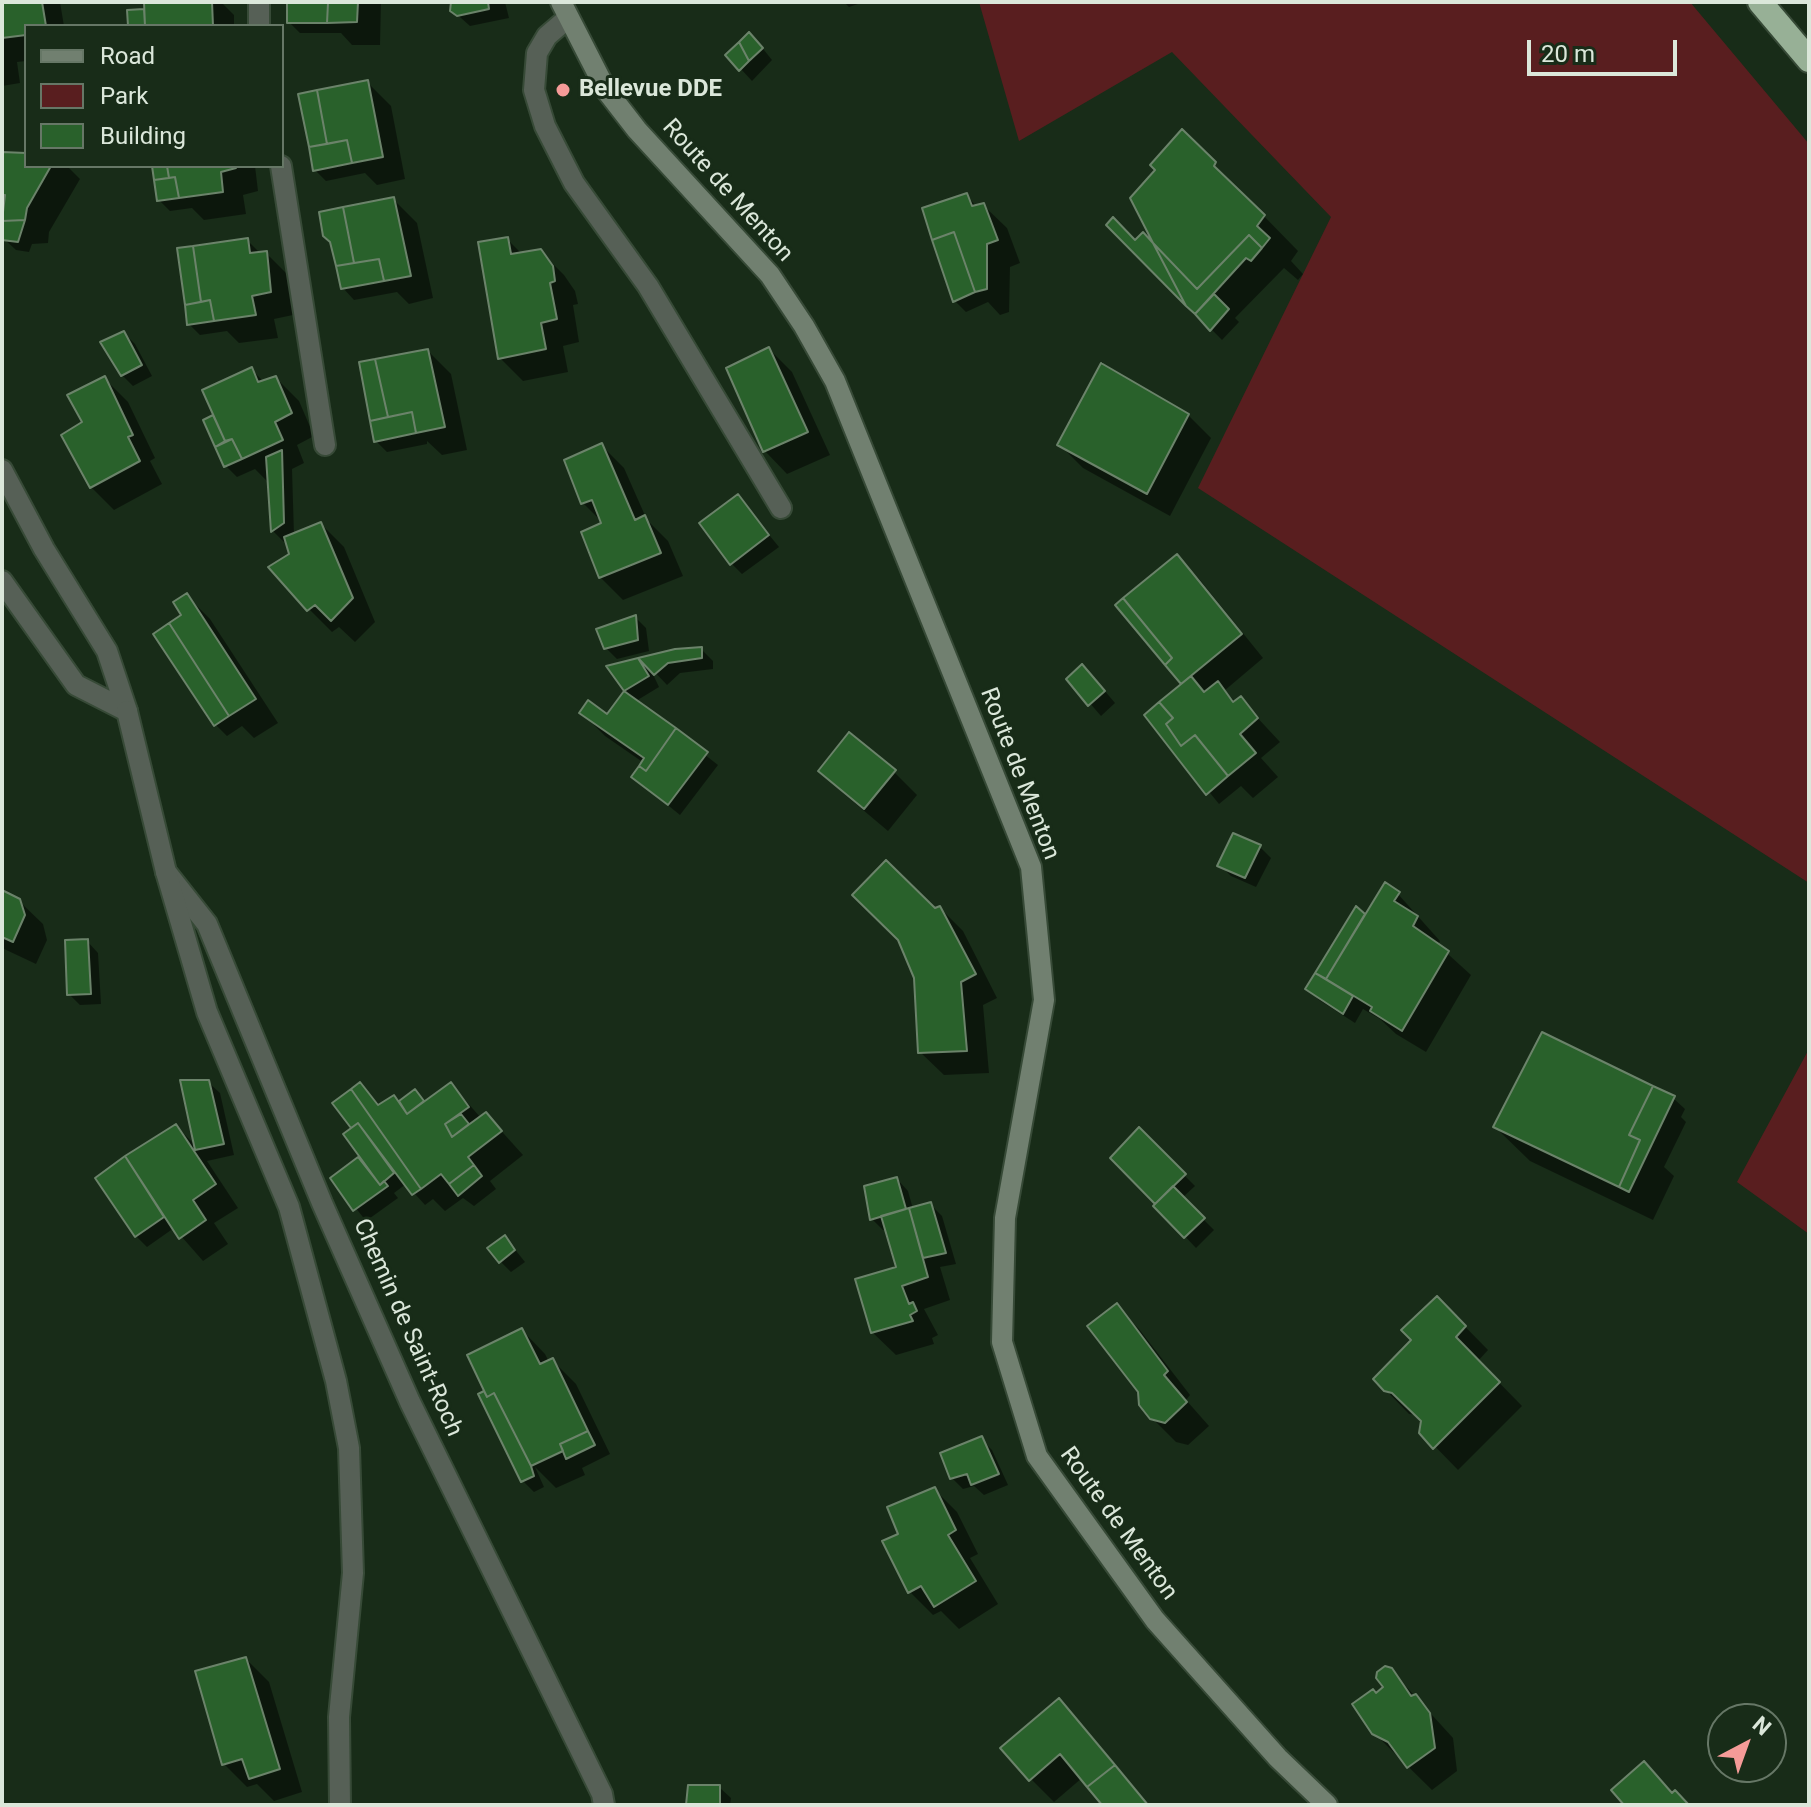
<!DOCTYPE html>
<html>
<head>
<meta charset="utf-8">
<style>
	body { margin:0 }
	#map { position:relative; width:1811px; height:1807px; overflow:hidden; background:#182c18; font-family:Roboto,sans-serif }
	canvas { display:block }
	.frame { position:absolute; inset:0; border:4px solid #dbe7da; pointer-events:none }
	.legend { position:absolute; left:24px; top:24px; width:260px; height:144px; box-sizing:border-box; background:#182c18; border:2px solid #676; margin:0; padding:10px 14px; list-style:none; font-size:24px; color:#dbe7da }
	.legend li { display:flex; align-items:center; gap:16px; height:40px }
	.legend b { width:40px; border:2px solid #676 }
	.north { position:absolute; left:1707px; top:1703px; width:80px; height:80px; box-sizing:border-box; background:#182c18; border:2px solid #676; border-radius:50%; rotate:41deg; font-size:22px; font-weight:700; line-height:32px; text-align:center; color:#dbe7da }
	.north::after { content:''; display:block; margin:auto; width:28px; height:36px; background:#f59b98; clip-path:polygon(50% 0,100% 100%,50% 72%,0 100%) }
	.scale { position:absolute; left:1527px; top:40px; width:150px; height:36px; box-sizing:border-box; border:4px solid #dbe7da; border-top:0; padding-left:10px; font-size:24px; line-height:28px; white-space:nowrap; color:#dbe7da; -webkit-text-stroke:6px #182c18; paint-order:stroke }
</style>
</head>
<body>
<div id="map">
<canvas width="1811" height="1807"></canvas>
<div class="frame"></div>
<ul class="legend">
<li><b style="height:10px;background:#718070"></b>Road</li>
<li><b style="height:22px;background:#591e1f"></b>Park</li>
<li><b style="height:22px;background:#29612b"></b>Building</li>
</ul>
<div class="north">N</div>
<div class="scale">20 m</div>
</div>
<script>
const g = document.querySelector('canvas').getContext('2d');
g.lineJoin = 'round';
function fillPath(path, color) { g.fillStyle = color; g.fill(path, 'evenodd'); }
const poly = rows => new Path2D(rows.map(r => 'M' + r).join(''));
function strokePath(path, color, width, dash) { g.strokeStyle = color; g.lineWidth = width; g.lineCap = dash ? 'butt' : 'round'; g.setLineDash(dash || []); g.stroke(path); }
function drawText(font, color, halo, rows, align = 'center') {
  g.font = font + ' Roboto,sans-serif'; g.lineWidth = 6; g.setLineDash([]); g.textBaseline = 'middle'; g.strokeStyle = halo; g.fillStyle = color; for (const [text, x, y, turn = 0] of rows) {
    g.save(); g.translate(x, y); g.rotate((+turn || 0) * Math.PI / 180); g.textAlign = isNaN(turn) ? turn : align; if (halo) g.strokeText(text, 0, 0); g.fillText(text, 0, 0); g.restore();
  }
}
fillPath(poly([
	[979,2,1690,2,1809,144,1809,883,1198,488,1331,217,1172,52,1019,141],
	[1809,1049,1809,1234,1737,1182]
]), '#591e1f');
fillPath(poly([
	[2,2,60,2,64,26,26,26,26,61,17,62,20,83,2,86],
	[147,2,221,2,234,15,234,26,130,26,144,11,147,14],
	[289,2,381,2,380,45,352,45,341,33,300,33,289,22],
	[453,2,505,2,509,18,470,26,452,10],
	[844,2,864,2,849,7],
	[760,45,772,60,752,81,728,55],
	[367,82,391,106,405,179,377,185,365,173,326,181,315,170],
	[1182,132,1298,251,1291,261,1303,274,1298,280,1284,268,1235,318,1239,322,1222,340,1108,225,1136,243,1158,250,1158,170],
	[2,154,26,155,26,166,67,166,80,179,49,232,48,243,32,244,29,252,16,250,4,239],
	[154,166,255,166,258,191,243,195,246,214,204,220,192,208,170,211,159,200],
	[966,195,977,207,983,205,1007,228,1020,263,1010,267,1009,312,1000,315,988,302,966,312,955,301],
	[394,200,417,223,433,298,409,304,397,292,354,300,343,288,333,243],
	[507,239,522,254,540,251,564,275,575,291,578,304,573,305,579,342,563,346,568,372,523,381,500,358],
	[247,240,261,254,266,253,289,276,293,315,274,319,278,338,239,343,227,331,200,335,189,324],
	[124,333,135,344,152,376,133,386,122,375],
	[769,349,792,372,830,455,787,474,764,450],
	[428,351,451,374,467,450,442,455,427,441,427,444,387,452,376,441,361,364],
	[251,369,264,382,276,378,299,401,314,436,297,445,304,463,292,469,294,535,321,524,344,547,375,622,355,642,339,627,332,632,309,609,287,539,284,542,273,531,269,480,267,481,255,469,237,477,226,466,206,421,213,418,220,425],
	[105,379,128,402,155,458,150,461,162,484,114,510,91,487,85,423],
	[1188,415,1211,438,1170,516,1083,468,1060,445],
	[601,445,624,468,647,520,668,541,683,576,623,600,600,577,604,524,583,503],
	[738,497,779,547,742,574,731,563],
	[1177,556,1200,580,1263,658,1224,691,1236,702,1240,699,1280,742,1261,758,1278,777,1253,798,1241,786,1219,804,1147,715,1183,685,1118,605],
	[187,596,210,619,278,723,254,738,242,726,227,736,216,725,156,634,184,616],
	[635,617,646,628,649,651,617,659,606,648],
	[702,650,713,661,713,669,680,673,667,685,649,666,659,687,636,701,718,765,680,815,633,777,644,763,605,736,582,713,607,716,627,691,609,667,676,651],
	[1093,677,1115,703,1101,716,1069,679],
	[821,771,894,772,917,795,888,831,844,794],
	[1260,847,1271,858,1256,887,1231,876,1220,865],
	[2,893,19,901,43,924,47,940,36,964,2,948],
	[1398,894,1440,941,1438,945,1471,975,1426,1052,1396,1034,1380,1019,1363,1009,1355,1023,1319,1000,1308,989,1357,909,1366,917],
	[940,908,963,931,997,998,983,1005,989,1073,944,1075,920,1052,935,910],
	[87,941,98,953,101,1004,80,1005,69,994],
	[208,1082,220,1093,234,1155,207,1161,238,1208,214,1223,228,1244,203,1261,174,1228,147,1247,136,1236,98,1179,176,1126,197,1147],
	[360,1084,381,1106,399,1104,415,1091,426,1102,451,1084,481,1118,486,1114,523,1155,490,1181,496,1189,474,1206,463,1198,445,1211,433,1199,425,1205,406,1184,394,1193,398,1198,366,1221,332,1178,361,1157,353,1128,335,1104],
	[1673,1098,1685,1109,1681,1117,1686,1122,1664,1167,1674,1176,1653,1220,1530,1161,1495,1127],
	[1139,1130,1195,1186,1182,1198,1214,1230,1196,1248,1156,1206],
	[897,1179,908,1191,913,1209,930,1204,942,1216,956,1264,940,1267,950,1300,924,1309,938,1335,932,1338,934,1344,896,1355,872,1332,898,1269,887,1229,883,1230,872,1219],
	[505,1237,525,1262,511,1272,500,1261],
	[1437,1298,1488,1350,1478,1361,1522,1406,1458,1470,1421,1432,1423,1421,1417,1415,1409,1414,1375,1379,1413,1340],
	[1116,1306,1139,1329,1190,1395,1186,1400,1209,1426,1188,1445,1176,1442,1152,1418,1140,1391],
	[522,1330,545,1354,549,1362,553,1361,576,1384,610,1454,582,1468,585,1475,556,1488,535,1467,544,1487,534,1492,523,1481,490,1400],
	[981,1439,992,1450,1008,1485,984,1495,974,1486,963,1489,952,1478],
	[934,1489,957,1512,978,1554,970,1558,998,1604,959,1629,941,1611,933,1615,910,1592,900,1535],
	[246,1659,269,1682,302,1792,274,1801,257,1784,247,1787,224,1764],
	[1391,1670,1453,1738,1457,1771,1432,1790,1374,1733,1376,1695,1386,1688],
	[1058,1700,1081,1723,1149,1805,1104,1805,1082,1778,1054,1802,1031,1779],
	[719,1787,731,1798,730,1805,688,1805]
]), '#0007');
const building = poly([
	[2,2,42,2,46,26,26,26,26,35,2,38,2,2],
	[144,2,212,2,213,26,145,26,144,2],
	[358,2,357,22,327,23,328,3,304,2,358,2],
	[451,2,488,2,489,9,457,16,450,11,451,2],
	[287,3,328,3,327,23,287,23,287,3],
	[144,9,145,26,128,26,127,10,144,9],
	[749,32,763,48,749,61,739,42,749,32],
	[739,42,749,61,739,71,725,55,739,42],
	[368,80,383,157,352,163,347,140,327,144,317,90,368,80],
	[317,90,327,144,309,147,298,94,317,90],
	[1182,129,1216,162,1214,166,1265,215,1257,226,1270,238,1262,248,1249,235,1197,289,1153,243,1130,198,1155,170,1150,165,1182,129],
	[347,140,352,163,313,171,309,147,347,140],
	[2,152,26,153,26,166,51,166,27,208,25,220,2,221,5,195,2,195,2,152],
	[152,166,167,166,169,178,154,180,152,166],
	[167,166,236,166,236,168,221,172,223,192,179,198,175,177,169,178,167,166],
	[175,177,179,198,157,201,154,180,175,177],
	[967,193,972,206,984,203,998,240,987,244,987,289,975,292,954,232,932,240,922,208,967,193],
	[394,197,411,276,384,281,379,259,354,263,343,207,394,197],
	[343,207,354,263,336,266,330,242,323,236,319,212,343,207],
	[1113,217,1135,240,1143,232,1153,243,1186,306,1106,225,1113,217],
	[25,220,18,242,2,240,2,221,25,220],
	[954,232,975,292,953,302,932,240,954,232],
	[1249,235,1262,248,1251,261,1246,258,1195,314,1186,306,1153,243,1197,289,1249,235],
	[508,237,511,254,541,249,553,266,555,281,550,283,557,319,541,323,546,349,498,359,478,242,508,237],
	[248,238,250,253,267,251,271,292,252,296,256,315,214,321,210,300,201,302,193,246,248,238],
	[193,246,201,302,185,305,177,248,193,246],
	[379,259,384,281,341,289,336,266,379,259],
	[1214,294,1229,309,1210,331,1195,314,1214,294],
	[210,300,214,321,187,325,185,305,210,300],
	[124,331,142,365,121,376,100,342,124,331],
	[769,347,808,432,763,452,726,368,769,347],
	[428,349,445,427,416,433,412,412,388,417,375,359,428,349],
	[375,359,388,417,370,421,359,362,375,359],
	[1101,363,1189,414,1147,494,1057,445,1101,363],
	[252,367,258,382,276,376,292,413,275,422,283,440,242,459,232,439,225,441,202,390,252,367],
	[105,376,133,435,128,437,140,461,90,488,61,435,82,422,67,395,105,376],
	[412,412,416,433,374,442,370,421,412,412],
	[213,415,225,441,215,447,203,420,213,415],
	[232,439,242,459,224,467,215,447,232,439],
	[602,443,635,520,645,515,661,553,599,578,581,532,601,523,592,500,581,504,564,460,602,443],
	[282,450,284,523,271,532,266,457,282,450],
	[738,494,769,535,730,565,699,523,738,494],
	[321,522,353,598,331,621,315,605,307,611,268,567,289,554,284,537,321,522],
	[1177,554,1242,634,1181,684,1165,665,1172,658,1123,598,1177,554],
	[187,593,256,699,229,716,169,623,181,615,173,602,187,593],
	[1123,598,1172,658,1165,665,1115,605,1123,598],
	[636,615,638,640,604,649,596,629,636,615],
	[169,623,229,716,214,726,153,634,169,623],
	[702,647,702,658,668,663,654,675,638,658,675,649,702,647],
	[638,658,649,676,624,691,606,666,638,658],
	[1082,664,1105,691,1088,706,1066,679,1082,664],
	[1191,676,1204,692,1218,681,1233,702,1241,696,1258,718,1240,734,1256,753,1228,776,1195,735,1181,746,1166,724,1173,718,1159,702,1191,676],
	[624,691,676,728,646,771,639,766,644,758,579,713,588,700,607,714,624,691],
	[1159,702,1173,718,1166,724,1181,746,1195,735,1228,776,1206,795,1144,715,1159,702],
	[676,728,708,752,668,805,631,777,639,766,646,771,676,728],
	[849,732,896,770,864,809,818,771,849,732],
	[1233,833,1261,845,1245,878,1217,866,1233,833],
	[886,860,935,908,940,906,976,974,961,982,967,1051,918,1053,914,978,898,940,852,895,886,860],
	[1385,882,1400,892,1394,901,1418,916,1413,926,1449,951,1402,1031,1370,1011,1372,1007,1326,979,1385,882],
	[2,890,20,899,25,915,13,942,2,937,2,890],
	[1356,906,1365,914,1326,979,1315,973,1356,906],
	[88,939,91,994,67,995,65,940,88,939],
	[1315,973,1353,996,1343,1014,1305,989,1315,973],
	[1542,1032,1653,1086,1629,1135,1640,1140,1619,1187,1493,1127,1542,1032],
	[180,1080,209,1080,224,1144,195,1150,180,1080],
	[360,1082,378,1105,394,1095,407,1114,451,1082,469,1107,445,1124,452,1137,486,1112,502,1131,468,1157,474,1165,449,1184,441,1174,421,1189,351,1089,360,1082],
	[1653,1086,1675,1096,1629,1192,1619,1187,1640,1140,1629,1135,1653,1086],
	[351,1089,421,1189,412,1195,358,1123,351,1128,332,1103,351,1089],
	[415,1089,424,1101,407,1114,399,1101,415,1089],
	[461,1114,469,1124,452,1137,445,1124,461,1114],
	[358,1123,394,1173,380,1185,343,1134,358,1123],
	[176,1124,216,1184,193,1200,206,1220,179,1239,125,1156,176,1124],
	[1139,1127,1186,1174,1155,1204,1110,1158,1139,1127],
	[125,1156,164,1217,135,1237,95,1178,125,1156],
	[358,1157,380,1185,384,1181,388,1186,353,1211,330,1178,358,1157],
	[474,1165,482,1176,458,1196,449,1184,474,1165],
	[897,1177,906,1209,870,1220,864,1186,897,1177],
	[1173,1186,1205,1218,1184,1238,1153,1206,1173,1186],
	[931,1202,946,1253,923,1258,909,1208,931,1202],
	[909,1208,928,1277,902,1286,909,1304,913,1302,917,1311,910,1315,913,1321,871,1333,855,1279,896,1267,881,1216,909,1208],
	[505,1235,515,1250,499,1263,487,1248,505,1235],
	[1437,1296,1466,1326,1456,1337,1500,1382,1433,1449,1419,1433,1421,1421,1392,1393,1384,1391,1373,1379,1411,1340,1401,1330,1437,1296],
	[1117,1303,1168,1371,1164,1375,1187,1402,1165,1423,1150,1419,1139,1405,1138,1392,1087,1326,1117,1303],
	[522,1328,540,1364,553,1358,588,1431,560,1444,563,1451,531,1466,494,1393,487,1397,467,1355,522,1328],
	[484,1391,487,1397,494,1393,531,1466,534,1476,521,1482,478,1394,484,1391],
	[588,1431,595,1445,566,1459,560,1444,588,1431],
	[982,1436,999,1474,971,1485,967,1474,950,1479,940,1453,982,1436],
	[935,1487,956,1530,948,1535,976,1581,934,1607,921,1586,908,1593,882,1541,898,1534,887,1507,935,1487],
	[246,1657,280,1769,249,1779,242,1759,222,1765,195,1671,246,1657],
	[1385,1666,1392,1668,1411,1696,1416,1694,1430,1713,1435,1748,1407,1768,1388,1742,1372,1734,1352,1704,1373,1689,1376,1693,1383,1687,1376,1678,1377,1672,1385,1666],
	[1059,1698,1115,1765,1087,1787,1060,1754,1029,1781,1000,1748,1059,1698],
	[1644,1761,1672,1793,1675,1790,1689,1805,1624,1805,1611,1790,1644,1761],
	[1115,1765,1148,1805,1102,1805,1087,1787,1115,1765],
	[688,1785,720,1785,720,1805,686,1805,688,1785]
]);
fillPath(building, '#29612b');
strokePath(building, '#6b836a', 2);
const lane = poly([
	[568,18,547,36,537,53,534,90,545,126,574,183,648,286,781,508],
	[259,26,259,2],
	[281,166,325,445],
	[2,470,44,549,107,651,127,711],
	[2,581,76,685,127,711],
	[166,872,207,924,322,1203,410,1402,602,1794,604,1805]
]);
const street = poly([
	[127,711,166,872,207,1012,289,1207,336,1381,349,1448,353,1573,339,1717,340,1805]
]);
const secondary = poly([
	[561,2,606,90,637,130,770,275,804,326,835,381,1031,867,1044,1000,1005,1218,1002,1342,1037,1456,1155,1620,1278,1758,1327,1805]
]);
const highway = poly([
	[1760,2,1809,60]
]);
strokePath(lane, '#374a37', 24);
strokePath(street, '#374a37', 24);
strokePath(secondary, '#374a37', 24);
strokePath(highway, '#374a37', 28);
strokePath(lane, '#566056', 20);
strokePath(street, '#566056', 20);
strokePath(secondary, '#718070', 20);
strokePath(highway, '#97b096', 24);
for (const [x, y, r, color] of [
	[563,90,8,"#f59b98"]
]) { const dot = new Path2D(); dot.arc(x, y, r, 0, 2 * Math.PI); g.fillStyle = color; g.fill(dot); strokePath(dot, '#182c18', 3); }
drawText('bold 24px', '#dbe7da', '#182c18', [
	["Bellevue DDE",579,90]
], 'left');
drawText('24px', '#dbe7da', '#182c18', [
	["Route de Menton",727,191,48],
	["Route de Menton",1019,774,69],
	["Chemin de Saint-Roch",407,1328,66],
	["Route de Menton",1118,1524,54]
]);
</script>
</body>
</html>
